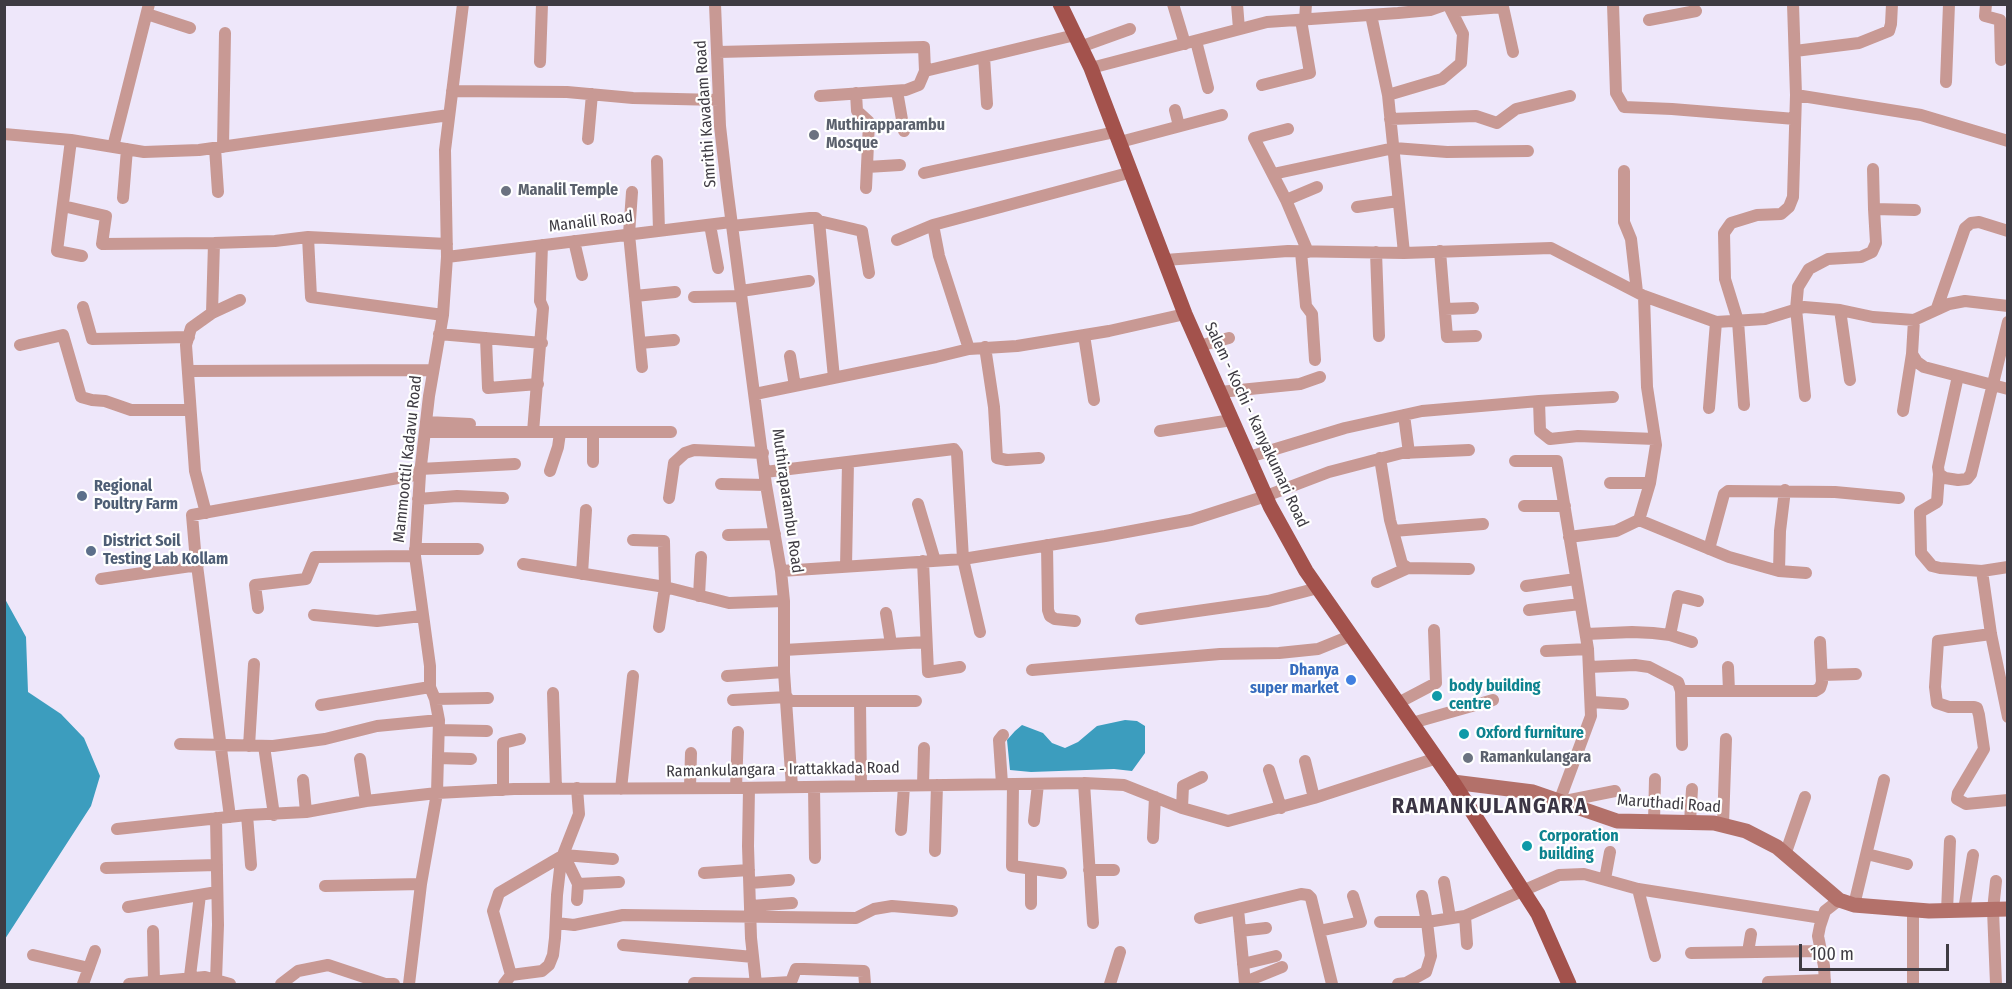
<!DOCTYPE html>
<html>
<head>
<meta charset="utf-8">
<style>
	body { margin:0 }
	#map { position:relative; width:2012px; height:989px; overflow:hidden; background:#eee7fa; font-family:"Fira Sans Condensed",sans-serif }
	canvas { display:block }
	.frame { position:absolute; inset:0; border:6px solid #3e3b42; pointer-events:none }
	.scale { position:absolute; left:1799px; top:944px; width:150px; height:27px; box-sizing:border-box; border:3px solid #3e3b42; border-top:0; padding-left:8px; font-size:18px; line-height:21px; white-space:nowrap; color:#3e3b42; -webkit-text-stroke:4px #fff; paint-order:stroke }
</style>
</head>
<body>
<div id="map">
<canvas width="2012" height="989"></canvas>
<div class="frame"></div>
<div class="scale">100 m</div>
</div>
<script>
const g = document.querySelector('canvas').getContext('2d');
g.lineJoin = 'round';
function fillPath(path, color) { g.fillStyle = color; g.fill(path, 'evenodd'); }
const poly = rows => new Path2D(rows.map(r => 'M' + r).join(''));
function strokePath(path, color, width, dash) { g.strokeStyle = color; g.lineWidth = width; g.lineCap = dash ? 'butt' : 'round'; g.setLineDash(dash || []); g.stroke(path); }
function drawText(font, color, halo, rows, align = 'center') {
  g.font = font + ' "Fira Sans Condensed",sans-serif'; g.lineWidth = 4.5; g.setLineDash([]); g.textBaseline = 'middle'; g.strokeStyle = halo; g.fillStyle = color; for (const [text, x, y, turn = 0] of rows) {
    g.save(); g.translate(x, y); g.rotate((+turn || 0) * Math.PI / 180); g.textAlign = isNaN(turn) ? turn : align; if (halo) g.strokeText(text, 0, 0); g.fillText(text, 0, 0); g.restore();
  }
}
fillPath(poly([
	[5,599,26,637,28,692,61,714,84,738,100,776,91,806,5,939],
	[1125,720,1137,721,1145,726,1145,753,1132,771,1114,769,1031,772,1010,770,1007,740,1015,731,1022,725,1043,733,1052,743,1065,748,1078,742,1097,726]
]), '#3c9dbe');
strokePath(poly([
	[463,4,445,150,447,257,731,222],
	[715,4,720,126,727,187,766,485,781,571,784,601,784,672,792,787],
	[1173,4,1185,44],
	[1237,4,1239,29],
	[1613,4,1616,93,1624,107,1672,109,1795,119],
	[1986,4,1985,16,2000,20,2001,60],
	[1452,11,1503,7,1513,52],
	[147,14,190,28],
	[1371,15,1388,95,1404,253],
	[1305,20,1306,4],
	[1649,20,1696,11],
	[1196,41,1208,88],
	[1080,47,1130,29],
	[1795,51,1859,43,1889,31,1891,24,1892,4],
	[718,52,924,47,925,71,1075,35],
	[984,57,987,104],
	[540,62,542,4],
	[1091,68,1267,22,1398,13,1430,10,1447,4],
	[1946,82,1949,4],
	[1262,85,1310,73,1301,20],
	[452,91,567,92,633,98,719,100],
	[897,91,904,131],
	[856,93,857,111,869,122,866,188],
	[1388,95,1442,79,1461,63,1463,34,1448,4],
	[1796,95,1921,115,2008,141],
	[820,96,906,90,919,85,925,71],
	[1175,110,1179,126],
	[1390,119,1476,116,1497,123,1516,109,1570,96],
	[1288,129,1254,138,1286,200,1308,252],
	[4,134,71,140,144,152,199,150,449,115],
	[588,139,592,94],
	[71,140,57,251,82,256],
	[1120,142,1222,115],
	[113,147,149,4],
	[223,147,225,33],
	[215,148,218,192],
	[657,161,659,231],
	[867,167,900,165],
	[1873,169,1874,209,1915,210],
	[1624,171,1624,222,1631,239,1637,292],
	[924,173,1115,132],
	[1273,174,1394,148,1447,152,1528,151],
	[632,192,629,234,642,367],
	[123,198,127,149],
	[1286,200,1317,187],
	[63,206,106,216,102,244,214,243,275,241,308,237,447,244],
	[1357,207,1398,201],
	[819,221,862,231,869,273],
	[710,225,718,268],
	[732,226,810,218,816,218,819,221,834,378],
	[308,237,311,297,443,315],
	[897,240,933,225],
	[574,241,582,275],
	[1440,251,1447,337,1476,336],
	[1301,252,1306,306,1312,314,1315,360],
	[1376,252,1379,336],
	[1165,260,1288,251,1404,253,1551,248,1644,296,1716,322,1765,319,1804,307,1840,310,1873,317,1914,320,1949,304,1965,301,2008,306],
	[741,291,809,281],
	[635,296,675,292],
	[694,297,741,296],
	[83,307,92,339,189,337],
	[1937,308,1965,228,1971,223,1979,222,2008,231],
	[1445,309,1473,308],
	[1840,310,1850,380],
	[212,313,214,243],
	[1914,320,1912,354,1917,362,1924,367,2008,389],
	[439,334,542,343],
	[1084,335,1094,400],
	[486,338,488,388,538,384],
	[640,343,674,340],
	[20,345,63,335,81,397,92,400,105,401,131,410,190,410],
	[1199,346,1229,338],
	[985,347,994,407,997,458,1007,460,1039,458],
	[969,349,939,256,933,225,1132,172],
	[790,356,795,386],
	[188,371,433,370],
	[1958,376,1938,467,1939,474,1945,478,1958,480,1967,479,1971,474,2008,322],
	[1220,392,1300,384,1320,377],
	[755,394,936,357,969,349,1017,346,1109,331,1185,314],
	[1805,396,1796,309,1798,287,1809,269,1828,259,1861,257,1872,252,1876,243,1874,209],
	[1539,401,1540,431,1550,439,1578,436,1655,439],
	[1744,405,1738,321,1725,279,1724,233,1731,223,1757,215,1781,214,1789,207,1793,197,1796,95,1793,4],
	[1709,408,1716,322],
	[1903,411,1912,354],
	[1404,415,1409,453],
	[426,422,470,424],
	[1160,431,1232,420],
	[425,432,671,432],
	[533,432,543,308,540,301,542,245],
	[1249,457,1345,428,1422,411,1539,401,1613,397],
	[1380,458,1390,520,1402,564,1408,568,1469,569],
	[1515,461,1557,461,1588,649,1591,716,1559,802],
	[593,462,593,432],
	[420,469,515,464],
	[550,471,558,447,560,433],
	[765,472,954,449,957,453,963,559,980,632],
	[1939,474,1937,502,1920,512,1921,553,1932,566,1940,568,1982,571,2008,567],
	[1610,483,1650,483],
	[721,484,766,485],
	[669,498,674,463,685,453,694,450,763,453],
	[418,499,457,496,503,498],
	[918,504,935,561],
	[1524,506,1565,506],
	[206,513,195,471,186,345,191,328,212,313,240,300],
	[1639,520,1729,557,1779,571,1806,573],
	[1393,531,1483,524],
	[728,535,775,534],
	[1569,537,1616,531,1639,520,1650,483,1656,445,1647,387,1644,296],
	[633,540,664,541,665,587,659,627],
	[1047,545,1048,610,1050,616,1055,619,1075,621],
	[415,549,478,549],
	[1709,549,1724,494,1728,491,1835,492,1899,498],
	[923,561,928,672,960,667],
	[523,564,665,587,729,603,784,601],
	[846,567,848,462],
	[781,571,963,559,1105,536,1191,520,1266,496,1329,472,1402,453,1469,450],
	[1779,571,1780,531,1785,490],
	[1982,571,1991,634,2008,717],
	[582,574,586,510],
	[101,579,198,565],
	[1377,582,1408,568],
	[1526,586,1576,579],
	[699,596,701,557],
	[258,608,255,585,306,579,315,557,415,556],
	[1529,610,1580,604],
	[886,613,891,644],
	[314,615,377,621,422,616],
	[1141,619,1268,601,1318,588],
	[1586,634,1632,632,1653,633,1670,635,1692,642],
	[1991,634,1938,641,1935,687,1937,703,1949,707,1974,707,1977,708,1979,715,1984,749,1958,793,1957,799,1966,804,2008,800],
	[1670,635,1678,596,1698,601],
	[784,650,926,642],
	[1546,651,1588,649],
	[1589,667,1635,665,1649,667,1678,682,1681,691,1682,745],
	[1728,667,1729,691],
	[1032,670,1220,654,1279,653,1318,649,1350,636],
	[1822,675,1856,674],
	[727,676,784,672],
	[1681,691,1815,691,1820,688,1822,682,1820,642],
	[553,693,556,789],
	[435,699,488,698],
	[733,700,787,697],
	[786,701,916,701],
	[860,701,861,786],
	[1592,702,1623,704],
	[1398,703,1436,683,1434,630],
	[321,705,430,687],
	[1412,723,1493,700],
	[439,730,487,731],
	[180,744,273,746,325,739,377,726,439,720],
	[249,746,254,664],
	[264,746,274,815],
	[438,758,471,759],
	[360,759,366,801],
	[1305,761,1314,798],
	[1269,770,1281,808],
	[303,780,306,812],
	[1084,783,1093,923],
	[1002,784,999,740,1003,735],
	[1013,784,1012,866,1061,873],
	[923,785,924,748],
	[690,787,691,753],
	[814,787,815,858],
	[736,788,738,732],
	[749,788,748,846,751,938,756,984],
	[621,789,633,676],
	[503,790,503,743,520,739],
	[1560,802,1615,791],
	[1182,808,1183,786,1202,777],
	[247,815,251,865],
	[230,817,195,550,192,515,420,474],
	[216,818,218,925,216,980],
	[1034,821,1038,784],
	[1654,822,1655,779],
	[1690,822,1692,789],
	[1723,825,1726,739],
	[117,829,247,815,306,812,366,801,437,793,514,789,736,788,1084,783,1124,785,1182,808,1228,821,1314,798,1437,758],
	[901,830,904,786],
	[1153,838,1155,797],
	[935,851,937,785],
	[1867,854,1907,864],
	[564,855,578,884,577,900],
	[1785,855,1805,797],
	[106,868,217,865],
	[1031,869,1031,904],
	[1089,870,1114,870],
	[704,873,749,870],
	[1605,879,1610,852],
	[1996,881,1993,910,1996,984],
	[1444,882,1450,918],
	[750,883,789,880],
	[578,884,619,882],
	[325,886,421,884],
	[1638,889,1655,956],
	[1854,905,1884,780],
	[751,906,792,903],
	[128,907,217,892],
	[1238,909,1245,984],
	[1913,910,1913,984],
	[1964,910,1973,855],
	[1947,911,1950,841],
	[1465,916,1467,944],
	[1200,918,1301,894,1308,895,1311,898,1332,984],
	[1380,922,1427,922,1422,896],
	[556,923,574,925,623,915,856,918,874,909,892,906,952,911],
	[153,931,154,982],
	[1240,931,1266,928],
	[1319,931,1361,922,1353,896],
	[623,945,753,957],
	[1748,952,1751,934],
	[1691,953,1821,951],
	[33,955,89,968],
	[1243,964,1276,956],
	[511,975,493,911,499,893,564,855,613,859],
	[1245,982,1282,967],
	[1768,982,1825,980],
	[694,983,756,984,791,982,796,969,804,969,864,971,865,984],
	[83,984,95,951],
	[129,984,205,977,230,984],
	[189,984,200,895],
	[281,984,298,971,328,965,385,984,394,984],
	[409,984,421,884,437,793,439,720,435,699,430,687,430,666,415,556,420,474,429,396,443,315,447,257],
	[504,984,511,975,542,971,549,965,553,955,555,938,557,895,561,860,579,814,577,788],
	[1110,984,1120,952],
	[1398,984,1406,983,1426,972,1431,956,1427,922,1465,916,1559,875,1584,874,1638,889,1822,918],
	[1825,984,1824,966,1818,936,1820,926,1825,911,1839,900]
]), '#c89994', 12);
strokePath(poly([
	[1453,782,1533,792,1617,821,1714,823,1746,831,1777,847,1839,900,1854,905,1929,911,2008,909]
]), '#b3716a', 15);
strokePath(poly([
	[1060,4,1091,68,1185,314,1270,506,1306,571,1453,782,1538,914,1569,984]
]), '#a3524c', 15);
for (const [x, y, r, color] of [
	[814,135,6,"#6b7280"],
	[506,191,6,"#6b7280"],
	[82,496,6,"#5c6f8a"],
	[91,551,6,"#5c6f8a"],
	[1351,680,6,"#3f7fe0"],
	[1437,696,6,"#0f9aa8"],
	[1464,734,6,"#0f9aa8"],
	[1468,758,6,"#6b7280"],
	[1527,846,6,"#0f9aa8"]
]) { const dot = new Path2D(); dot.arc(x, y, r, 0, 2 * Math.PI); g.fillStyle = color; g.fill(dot); strokePath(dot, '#fff', 2); }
drawText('16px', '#3e3b42', '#fff', [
	["Smrithi Kavadam Road",706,114,-94],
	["Manalil Road",591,222,-7],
	["Salem - Kochi - Kanyakumari Road",1256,425,65],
	["Mammoottil Kadavu Road",408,459,-84],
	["Muthiraparambu Road",787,501,82],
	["Ramankulangara - Irattakkada Road",783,770,-1],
	["Maruthadi Road",1669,804,4]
]);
drawText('bold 16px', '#5b616d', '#fff', [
	["Muthirapparambu",826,126],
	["Mosque",826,144],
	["Manalil Temple",518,191],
	["Ramankulangara",1480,758]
], 'left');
drawText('bold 16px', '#4e5e75', '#fff', [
	["Regional",94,487],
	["Poultry Farm",94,505],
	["District Soil",103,542],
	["Testing Lab Kollam",103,560]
], 'left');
drawText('bold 16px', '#366cbe', '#fff', [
	["Dhanya",1339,671],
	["super market",1339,689]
], 'right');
drawText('bold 16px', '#0d838f', '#fff', [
	["body building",1449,687],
	["centre",1449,705],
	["Oxford furniture",1476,734],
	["Corporation",1539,837],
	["building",1539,855]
], 'left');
g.letterSpacing = '1.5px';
drawText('bold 22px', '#3b3544', '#fff', [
	["RAMANKULANGARA",1490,807]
]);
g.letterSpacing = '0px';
</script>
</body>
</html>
